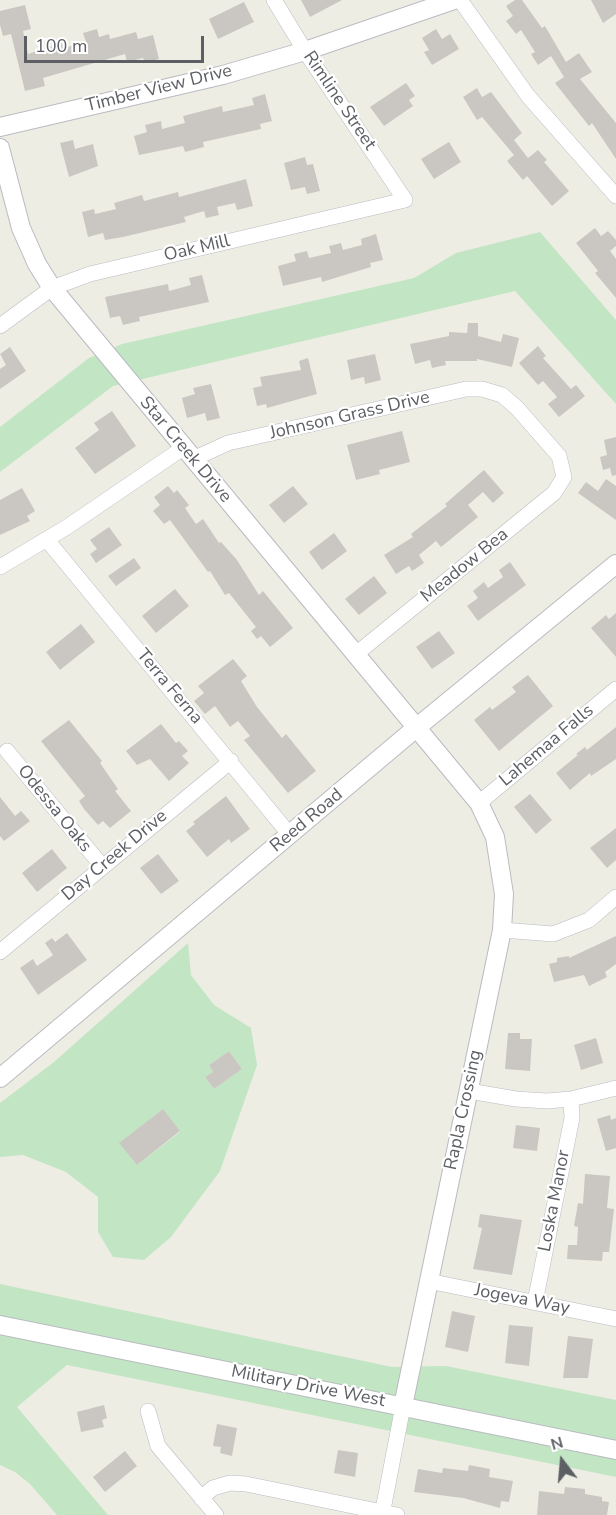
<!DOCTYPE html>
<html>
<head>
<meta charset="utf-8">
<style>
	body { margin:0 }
	#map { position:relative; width:616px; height:1515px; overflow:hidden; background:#eeede4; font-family:"Nunito Sans",sans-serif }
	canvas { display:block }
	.north { position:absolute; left:532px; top:1431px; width:60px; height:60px; -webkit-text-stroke:4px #fff; paint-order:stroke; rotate:344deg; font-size:16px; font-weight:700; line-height:24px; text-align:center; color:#5c5f64 }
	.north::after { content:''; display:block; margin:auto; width:21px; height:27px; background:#5c5f64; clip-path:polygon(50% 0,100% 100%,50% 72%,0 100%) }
	.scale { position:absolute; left:24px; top:36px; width:180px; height:27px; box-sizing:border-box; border:3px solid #5c5f64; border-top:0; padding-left:8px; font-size:18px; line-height:21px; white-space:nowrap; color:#5c5f64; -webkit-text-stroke:4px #fff; paint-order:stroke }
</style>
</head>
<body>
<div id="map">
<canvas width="616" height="1515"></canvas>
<div class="north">N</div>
<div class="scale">100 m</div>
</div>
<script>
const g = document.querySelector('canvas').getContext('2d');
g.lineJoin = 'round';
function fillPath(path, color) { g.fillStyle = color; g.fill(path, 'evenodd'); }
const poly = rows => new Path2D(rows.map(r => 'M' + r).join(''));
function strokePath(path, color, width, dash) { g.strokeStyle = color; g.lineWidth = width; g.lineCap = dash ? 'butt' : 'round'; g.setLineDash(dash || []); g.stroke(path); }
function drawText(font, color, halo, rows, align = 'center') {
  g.font = font + ' "Nunito Sans",sans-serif'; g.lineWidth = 4.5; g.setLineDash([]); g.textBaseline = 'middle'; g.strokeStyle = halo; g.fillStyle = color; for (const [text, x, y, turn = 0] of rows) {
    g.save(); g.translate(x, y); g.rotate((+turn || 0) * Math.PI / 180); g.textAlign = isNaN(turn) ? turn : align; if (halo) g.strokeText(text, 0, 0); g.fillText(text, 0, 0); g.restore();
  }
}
fillPath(poly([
	[540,232,616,320,616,404,515,291,113,386,0,472,0,427,89,358,122,344,414,278,456,253],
	[188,943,191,975,214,1005,251,1028,257,1065,220,1171,171,1237,144,1260,113,1257,98,1232,98,1197,66,1172,23,1155,0,1157,0,1103,54,1062],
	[229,1051,242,1069,214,1089,205,1077,213,1072,209,1065],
	[163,1109,180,1132,137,1165,120,1143],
	[0,1284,392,1367,446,1366,616,1400,616,1477,67,1365,17,1407,108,1515,57,1515,30,1484,15,1472,0,1465]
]), '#c2e5c4');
fillPath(poly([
	[301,0,342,0,310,17],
	[515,0,522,0,542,28,545,26,566,62,579,53,592,72,580,79,616,123,616,159,592,123,589,126,555,83,564,77,551,56,538,65,531,54,535,52,521,30,516,34,506,21,513,16,506,6],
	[591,0,616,0,616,14,603,23],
	[244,2,254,22,218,39,209,19],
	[25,5,31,29,23,31,28,54,62,43,63,48,86,42,83,33,97,29,99,37,109,34,110,39,136,32,138,39,153,35,159,59,145,63,143,58,127,62,125,54,43,78,45,86,25,91,11,34,3,36,0,25,0,11],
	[436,29,442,39,450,34,459,49,432,65,424,52,429,50,422,38],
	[406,83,415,96,409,100,413,106,384,126,370,107],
	[477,88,482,97,491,92,522,133,514,140,528,158,538,150,547,160,544,162,569,191,552,206,527,176,523,180,507,161,514,155,482,117,477,120,463,97],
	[265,94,272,121,260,124,261,129,203,142,204,147,185,152,183,146,139,155,134,136,147,132,145,125,161,121,162,129,185,123,183,116,222,106,223,112,254,105,252,98],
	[73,140,75,149,93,144,98,166,69,177,60,143],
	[449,142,461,162,434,179,421,159],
	[305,157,307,165,313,164,320,191,307,194,305,187,291,190,284,163],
	[246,179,253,206,237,210,235,203,217,207,219,215,206,218,204,211,184,217,186,222,123,237,105,240,103,233,88,237,82,212,94,209,95,214,116,209,114,203,142,195,144,201,178,192,179,197],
	[595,228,601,236,608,231,616,240,616,246,610,251,616,259,616,298,595,273,598,271,576,243],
	[376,234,383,260,370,263,371,267,322,282,321,277,283,286,278,266,296,261,294,254,307,251,309,258,331,253,329,246,341,243,343,250,362,245,361,239],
	[202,275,209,302,139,317,140,321,123,325,120,316,110,318,105,297,168,284,169,291,191,285,189,278],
	[468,323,478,323,478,336,501,342,503,334,519,338,512,367,477,359,477,361,445,361,446,365,432,368,430,360,415,364,410,344,449,336,449,332,467,333],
	[538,346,546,356,543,358,571,389,576,385,585,396,559,417,548,404,557,397,543,381,538,385,519,363],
	[10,347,26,371,0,389,0,369,6,365,0,354],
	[375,354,381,380,365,384,364,377,351,380,347,360],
	[308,358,317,394,267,408,266,404,257,406,253,388,262,386,260,377,301,370,299,361],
	[211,384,220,418,207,421,205,413,187,418,182,398,195,394,193,388],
	[112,411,136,446,95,474,75,448,99,430,94,423],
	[402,431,410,462,379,470,380,474,356,480,347,445],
	[616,437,616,475,612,476,610,468,603,470,600,457,607,455,604,440],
	[484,470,504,493,493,503,483,492,468,505,478,517,441,547,436,541,419,555,424,563,412,571,409,566,396,574,384,555,413,537,411,534,447,506,445,504],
	[606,479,616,486,616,520,578,493,586,482,598,491],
	[168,486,174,493,177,490,189,505,185,508,196,524,203,519,219,543,221,542,237,560,259,595,263,591,293,628,270,647,261,636,257,639,251,631,256,627,229,593,225,595,210,571,208,572,170,520,164,524,153,511,160,505,154,497],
	[293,486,308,504,284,523,269,505],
	[22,488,35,511,27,516,30,521,0,535,0,500],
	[109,527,122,545,96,563,90,554,97,549,90,540],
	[334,533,347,551,322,570,309,552],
	[134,558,141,568,116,586,108,576],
	[510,562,526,585,478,621,467,606,478,598,473,591,484,582,488,588,503,577,499,570],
	[374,576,387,593,359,615,345,599],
	[175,589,189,606,156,633,142,616],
	[616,613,616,657,591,628,606,615,609,619],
	[81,624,95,642,60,670,46,652],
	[439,631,455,653,432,669,416,647],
	[233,659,247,676,241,681,257,707,282,738,286,734,316,771,288,793,244,740,250,736,238,721,230,727,215,706,205,714,194,701,204,693,198,686],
	[528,675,553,706,499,751,474,720,490,707,492,710,516,692,512,687],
	[69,720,102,761,100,763,118,789,115,791,131,811,110,828,103,821,98,825,84,809,79,801,85,796,41,741],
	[161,724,176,743,179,741,188,751,182,756,189,763,169,781,150,759,137,765,126,751],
	[616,727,616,759,591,776,590,773,570,790,556,773,578,755,576,754,585,747,587,750],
	[530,794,552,820,536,834,514,807],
	[226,796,250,829,231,843,229,839,207,857,186,831,195,824,193,822],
	[0,797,15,816,21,811,30,821,4,841,0,836],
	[616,828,616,860,607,868,590,848],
	[52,849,67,868,37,892,22,873],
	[158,854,179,881,161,894,140,868],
	[67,933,87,960,38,995,20,968,33,959,37,966,53,955,45,943,52,938,55,942],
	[616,936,616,964,605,972,607,977,589,986,584,975,554,982,549,964,557,962,557,958,569,956,569,958],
	[508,1033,520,1033,520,1039,532,1039,530,1071,505,1069],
	[596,1038,603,1063,581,1070,574,1045],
	[229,1051,242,1069,214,1089,205,1077,213,1072,209,1065],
	[163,1109,180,1131,137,1165,119,1143],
	[610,1115,611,1120,616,1118,616,1148,606,1151,597,1119],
	[516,1125,540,1128,537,1151,513,1148],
	[585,1174,610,1176,607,1208,614,1209,609,1252,603,1252,602,1261,567,1259,568,1245,577,1245,578,1227,574,1226,578,1203,583,1204],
	[480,1214,522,1220,512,1275,473,1269,482,1228,478,1227],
	[452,1311,475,1316,468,1352,445,1347],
	[509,1325,533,1327,529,1366,505,1363],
	[568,1336,593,1339,588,1378,563,1378],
	[104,1405,107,1418,102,1420,104,1427,81,1432,77,1412],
	[217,1424,237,1428,232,1456,220,1453,221,1447,213,1446],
	[338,1450,358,1453,355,1477,334,1473],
	[125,1451,137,1466,105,1492,93,1477],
	[469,1465,490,1469,489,1477,513,1481,509,1502,501,1501,500,1508,463,1498,414,1492,418,1469,442,1473,443,1468,468,1471],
	[565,1487,585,1489,585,1494,602,1497,602,1501,609,1502,607,1515,537,1515,539,1491,564,1494]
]), '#cac7c2');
const minor = poly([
	[460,0,528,96,616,196],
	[0,326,52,288,90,274,405,200,305,51,274,0],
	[193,459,228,443,466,389,482,389,502,395,517,408,559,456,564,477,554,493,356,654],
	[47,540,290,835],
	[0,567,67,527,183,448],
	[7,751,102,866],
	[479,803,616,689],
	[502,930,553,934,589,920,616,897],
	[0,952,231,761],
	[469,1091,516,1099,547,1101,571,1099,616,1088],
	[428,1281,616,1319],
	[535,1302,572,1118,571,1099],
	[148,1411,158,1446,216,1515],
	[201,1498,213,1488,230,1483,246,1484,397,1515],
	[382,1515,403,1406]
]);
const tertiary = poly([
	[0,127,223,75,305,51,454,0],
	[0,148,21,228,37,264,52,288,479,803,495,837,504,894,502,930,403,1406],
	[0,1078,416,728,616,564],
	[0,1325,616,1450]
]);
strokePath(minor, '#b9bbc0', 16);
strokePath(tertiary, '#b9bbc0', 20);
strokePath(minor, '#fff', 15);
strokePath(tertiary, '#fff', 18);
drawText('18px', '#5c5f64', '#fff', [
	["Timber View Drive",159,89,-14],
	["Rimline Street",339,101,56],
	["Oak Mill",197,249,-13],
	["Johnson Grass Drive",350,416,-13],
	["Star Creek Drive",185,450,50],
	["Meadow Bea",465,566,-39],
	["Terra Ferna",169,687,50],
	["Lahemaa Falls",547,746,-40],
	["Odessa Oaks",54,809,51],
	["Reed Road",307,821,-40],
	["Day Creek Drive",115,856,-40],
	["Rapla Crossing",464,1110,-78],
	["Loska Manor",555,1201,-79],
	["Jogeva Way",522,1300,11],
	["Military Drive West",308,1387,11]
]);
</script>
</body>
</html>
